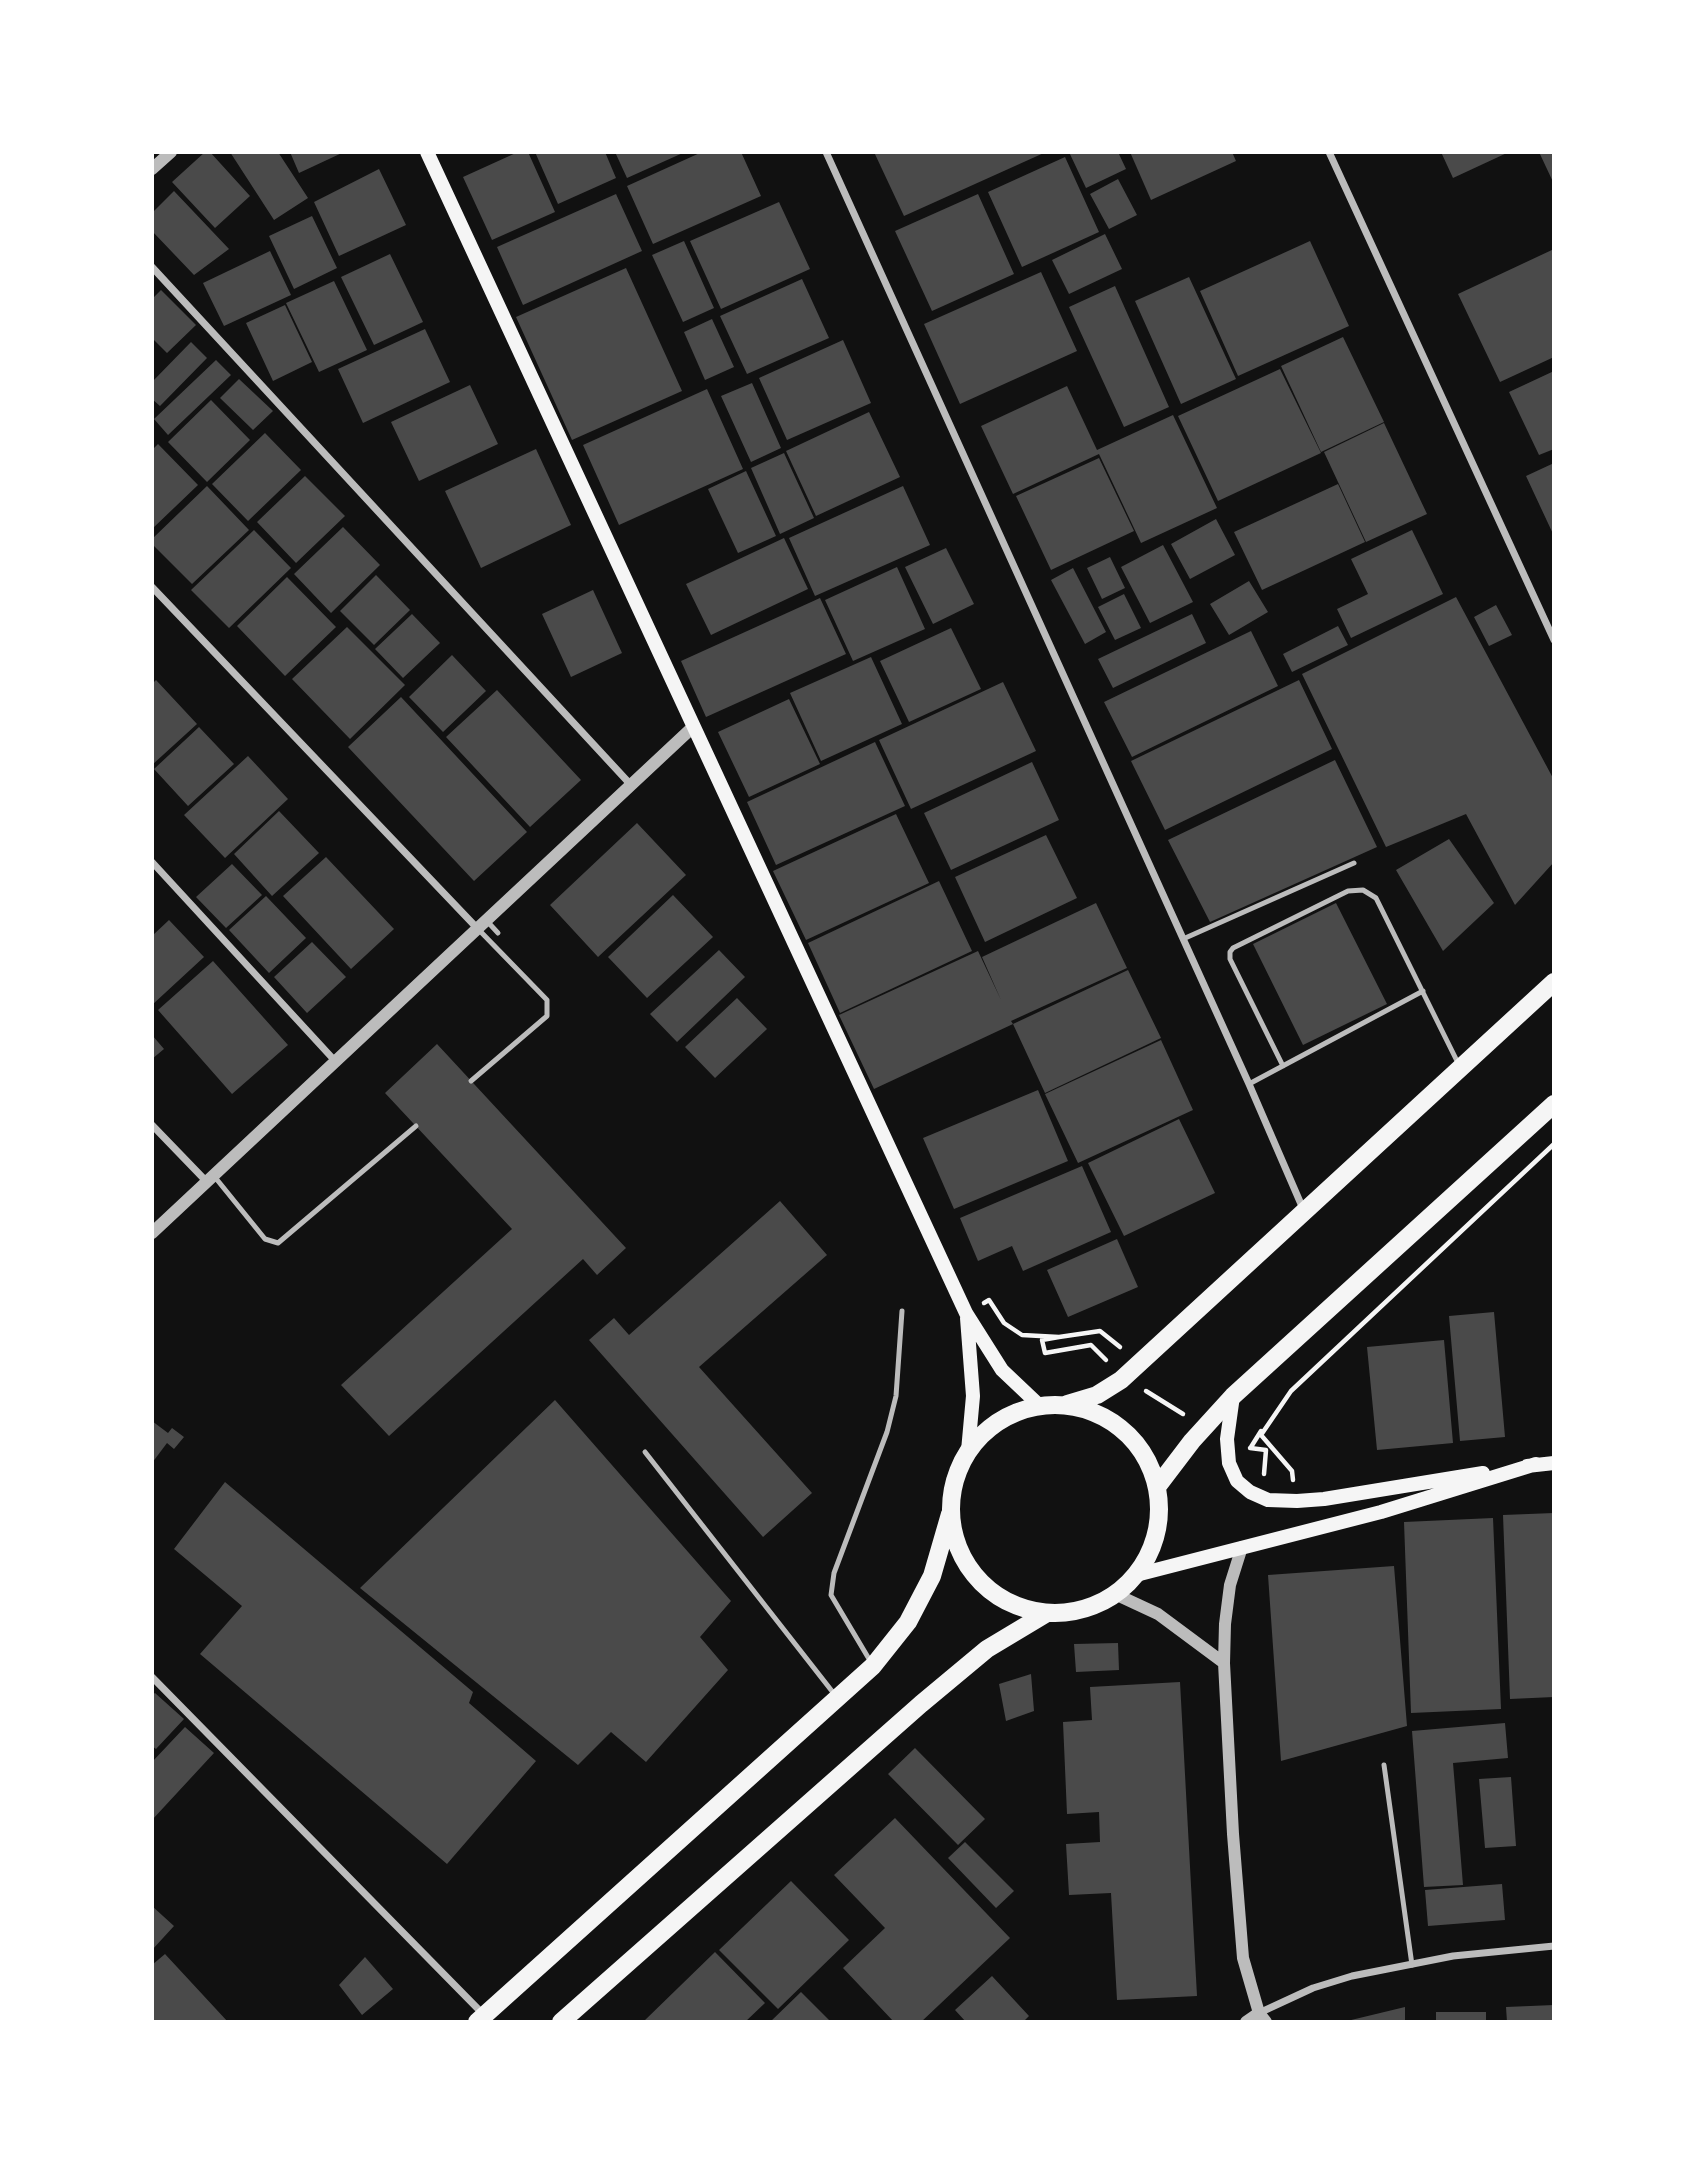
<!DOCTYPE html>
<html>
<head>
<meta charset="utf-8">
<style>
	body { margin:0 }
	#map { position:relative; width:1706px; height:2174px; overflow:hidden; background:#111; font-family:Georgia,serif }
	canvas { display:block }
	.frame { position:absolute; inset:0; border:154px solid #fff; pointer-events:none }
</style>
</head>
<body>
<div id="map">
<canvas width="1706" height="2174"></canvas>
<div class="frame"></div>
</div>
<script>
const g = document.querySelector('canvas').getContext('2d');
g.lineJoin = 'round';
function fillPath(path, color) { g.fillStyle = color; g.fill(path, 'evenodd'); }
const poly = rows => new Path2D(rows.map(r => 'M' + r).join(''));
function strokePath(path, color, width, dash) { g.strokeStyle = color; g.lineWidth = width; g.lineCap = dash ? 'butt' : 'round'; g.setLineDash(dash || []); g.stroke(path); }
fillPath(poly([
	[205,152,210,152,250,196,215,228,172,182],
	[230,152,278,152,308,198,274,220],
	[290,152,344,152,299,173],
	[518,152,528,152,555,212,492,240,463,177],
	[535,152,605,152,616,178,558,204],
	[615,152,685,152,627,178],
	[702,152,741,152,761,196,653,244,627,186],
	[874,152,1046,152,904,216],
	[1069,152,1118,152,1126,169,1086,188],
	[1130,152,1232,152,1236,161,1151,200],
	[1441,152,1509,152,1453,178],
	[1539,152,1554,152,1554,184],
	[1065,157,1099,232,1022,267,988,192],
	[379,169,406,225,339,256,314,202],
	[1118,179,1137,215,1109,229,1090,194],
	[174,191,229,249,194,275,152,231,152,213],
	[616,194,642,251,523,305,497,247],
	[978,194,1014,274,932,311,895,231],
	[779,202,810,269,721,309,690,241],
	[312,216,337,268,294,289,269,236],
	[1105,234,1122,269,1069,294,1052,260],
	[684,241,714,308,683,322,652,255],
	[1310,241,1349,326,1238,376,1200,291],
	[1554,249,1554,357,1500,382,1458,294],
	[270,251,291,295,224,326,203,283],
	[390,254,423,322,374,345,341,277],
	[626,268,682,391,572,440,516,317],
	[1041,272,1077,351,960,404,924,324],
	[1189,277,1236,379,1181,404,1135,301],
	[802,279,829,338,747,374,720,316],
	[334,281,367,350,319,372,286,303],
	[1115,286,1169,407,1124,427,1069,307],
	[161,290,196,325,167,353,152,338,152,299],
	[285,305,312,362,273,381,246,323],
	[712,319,734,367,705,380,684,332],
	[425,329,450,382,363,423,338,369],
	[1343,337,1384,422,1321,452,1281,366],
	[843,340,871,403,787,440,759,378],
	[191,342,207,358,160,406,152,399,152,382],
	[216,360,231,375,168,435,154,419],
	[1280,369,1321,453,1218,501,1178,416],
	[1554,371,1554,449,1539,455,1509,392],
	[239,379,273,411,253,430,220,398],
	[752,383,781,448,751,462,721,396],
	[470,385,498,444,419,481,391,422],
	[1067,386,1097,450,1173,415,1217,508,1141,543,1099,454,1013,494,981,426],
	[707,389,743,469,619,525,583,445],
	[211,400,250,440,207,482,168,442],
	[869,412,900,477,816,516,786,451],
	[1384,423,1427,514,1366,542,1324,452],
	[265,433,301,470,248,521,212,484],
	[158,444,198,485,152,529,152,450],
	[536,449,571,525,481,568,445,491],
	[784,453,814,518,780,534,751,468],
	[1099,458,1134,531,1051,570,1016,496],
	[1554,463,1554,536,1526,476],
	[746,471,776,536,738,553,708,489],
	[305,476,345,516,296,563,257,522],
	[1338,484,1365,542,1262,590,1234,532],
	[207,486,249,530,192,584,152,544,152,539],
	[903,486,930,545,815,596,789,538],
	[1216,519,1235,555,1190,579,1171,544],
	[343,527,380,565,331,613,294,574],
	[254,530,291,568,229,628,191,590],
	[1412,530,1443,594,1351,638,1337,609,1368,594,1351,559],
	[784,538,808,589,711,635,686,584],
	[1163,545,1193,602,1150,623,1121,567],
	[946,548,974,604,933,624,905,567],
	[1110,557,1125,588,1102,599,1087,568],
	[897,567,925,629,853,661,825,600],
	[1073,568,1106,632,1085,644,1051,580],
	[376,575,410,610,374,645,340,611],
	[287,577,336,627,285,676,237,626],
	[1249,581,1268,612,1229,635,1210,604],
	[593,590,622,653,571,677,542,614],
	[1124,594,1141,628,1115,640,1098,607],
	[1456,597,1554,780,1554,862,1515,905,1466,814,1386,847,1302,674],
	[820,598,846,654,706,717,681,661],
	[1496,605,1512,635,1489,646,1474,617],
	[412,614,440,643,403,678,375,649],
	[1192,614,1206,643,1113,688,1098,659],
	[1338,626,1348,645,1292,672,1283,654],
	[347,627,405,685,350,739,292,679],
	[951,628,981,689,909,722,880,661],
	[1251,631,1278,686,1132,757,1104,702],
	[452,655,486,691,443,732,409,697],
	[871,657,902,724,821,761,790,693],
	[156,680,197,724,152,765,152,684],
	[1299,680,1332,749,1165,830,1131,761],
	[1003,682,1036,751,911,809,879,740],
	[497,690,581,780,530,827,446,737],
	[401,697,527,832,474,881,348,747],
	[789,699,820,764,749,797,718,732],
	[199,727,234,764,188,806,154,769],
	[875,742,905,806,776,865,747,802],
	[248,756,288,799,225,858,184,815],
	[1335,760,1377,847,1210,922,1168,840],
	[1032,762,1059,820,951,870,924,813],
	[279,811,319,853,272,896,234,854],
	[896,814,929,883,806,940,773,871],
	[637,823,686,875,598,957,550,905],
	[1046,835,1077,898,985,942,955,877],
	[1449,839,1494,903,1443,951,1396,870],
	[326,857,394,929,351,969,283,896],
	[232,864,262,895,226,928,196,897],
	[939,881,972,951,840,1013,808,943],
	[673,895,713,937,647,998,608,957],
	[266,896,306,938,269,973,229,930],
	[1096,903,1127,968,1011,1021,1013,1024,874,1089,839,1015,978,951,1001,1000,982,957],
	[1336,903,1387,1004,1303,1045,1253,944],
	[169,920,204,957,152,1005,152,936],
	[312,942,346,977,307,1013,274,977],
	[719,950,745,977,677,1042,650,1014],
	[213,961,288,1045,232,1094,158,1010],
	[1128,970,1161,1038,1045,1093,1013,1024],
	[737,998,767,1029,715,1078,685,1047],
	[152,1035,164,1049,152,1059],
	[1161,1040,1193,1110,1078,1163,1045,1094],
	[437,1044,626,1248,597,1275,583,1259,389,1436,341,1385,512,1229,385,1093],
	[1038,1090,1068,1161,954,1209,923,1138],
	[1179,1119,1215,1193,1124,1236,1088,1163],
	[1082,1166,1111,1232,1023,1271,1012,1246,978,1261,960,1218],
	[780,1201,827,1255,699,1367,812,1493,763,1537,589,1340,614,1318,629,1335],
	[1117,1239,1138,1287,1068,1317,1047,1270],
	[1494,1312,1505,1437,1460,1441,1449,1316],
	[1444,1340,1453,1443,1377,1450,1367,1347],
	[555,1400,731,1601,700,1637,728,1670,646,1762,611,1732,578,1765,360,1588],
	[152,1421,168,1433,172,1428,184,1437,174,1449,167,1443,152,1463],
	[225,1482,473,1692,469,1703,536,1761,447,1864,200,1654,242,1606,174,1549],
	[1554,1513,1554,1697,1510,1699,1503,1515],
	[1493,1518,1501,1709,1411,1713,1404,1522],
	[1394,1566,1407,1726,1281,1761,1268,1575],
	[1118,1643,1119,1670,1076,1672,1074,1644],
	[1031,1674,1034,1711,1006,1721,999,1684],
	[1180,1682,1197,1996,1117,2000,1111,1893,1069,1895,1066,1844,1100,1842,1099,1812,1067,1814,1063,1722,1092,1720,1090,1687],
	[155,1693,184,1719,156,1749,152,1746,152,1695],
	[1505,1723,1508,1758,1453,1763,1463,1885,1424,1887,1412,1731],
	[185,1727,214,1753,152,1820,152,1762],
	[915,1748,985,1819,958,1845,888,1774],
	[1511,1777,1516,1846,1485,1848,1479,1779],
	[895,1818,1010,1938,921,2022,894,2022,843,1968,885,1928,834,1875],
	[965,1842,1014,1891,996,1908,948,1858],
	[791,1881,849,1940,778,2009,719,1950],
	[1502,1884,1505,1920,1428,1926,1425,1890],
	[152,1906,174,1926,152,1950],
	[715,1952,765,2003,745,2022,643,2022],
	[165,1954,228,2022,152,2022,152,1965],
	[365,1957,393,1989,362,2015,339,1985],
	[992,1976,1029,2016,1023,2022,966,2022,955,2010],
	[801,1992,831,2022,770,2022],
	[1554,2005,1554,2022,1507,2022,1506,2007],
	[1405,2007,1405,2022,1347,2022,1347,2021],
	[1436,2012,1486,2012,1486,2022,1436,2022]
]), '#4a4a4a');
strokePath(poly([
	[984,1303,989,1300,1004,1323,1022,1335,1059,1337,1100,1331,1120,1347],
	[1059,1337,1042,1340,1045,1353,1091,1345,1106,1360],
	[1146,1391,1183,1414],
	[1251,1447,1261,1431],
	[1250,1448,1266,1450,1264,1474],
	[1293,1480,1292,1471,1261,1435,1291,1391,1554,1144]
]), '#f5f5f5', 4.5);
strokePath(poly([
	[486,920,498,933],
	[1183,939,1354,863],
	[1283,1066,1230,959,1230,952,1233,948,1348,891,1363,890,1376,898,1459,1065],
	[471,1081,547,1016,547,1000,478,929],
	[1249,1084,1423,991],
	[214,1176,265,1239,278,1243,416,1126],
	[645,1452,835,1695],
	[872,1664,831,1595,834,1573,887,1432,896,1396,902,1311],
	[1384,1765,1412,1965]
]), '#bcbcbc', 5);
strokePath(poly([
	[826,152,1249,1084,1304,1211],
	[1329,152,1554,640],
	[152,267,631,785],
	[152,587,477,928],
	[152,862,336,1062],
	[152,1125,207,1182],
	[152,1677,483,2014],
	[1259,2013,1313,1988,1352,1976,1453,1956,1554,1946]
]), '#bcbcbc', 7);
strokePath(poly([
	[152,169,171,152],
	[152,1233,694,726],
	[1242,1547,1230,1585,1225,1624,1224,1663,1233,1834,1243,1958,1259,2013,1266,2022],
	[1115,1594,1158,1614,1224,1663],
	[1246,2022,1259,2013]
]), '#bcbcbc', 12);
strokePath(poly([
	[427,152,966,1313,1002,1370,1040,1406],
	[967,1318,973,1396,968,1451],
	[1233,1396,1227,1439,1229,1463,1237,1481,1250,1492,1268,1500,1297,1501,1324,1499,1483,1473],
	[1527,1466,1554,1463],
	[1136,1575,1381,1512,1536,1464]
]), '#f5f5f5', 14);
strokePath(poly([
	[1067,1404,1097,1395,1121,1380,1554,982],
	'951 1509a104 104 0 1 1 208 0a104 104 0 1 1-208 0Z',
	[1157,1487,1192,1441,1233,1396,1554,1104],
	[477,2022,873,1666,908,1622,932,1576,950,1514],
	[561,2022,921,1704,987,1649,1047,1613]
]), '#f5f5f5', 18);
</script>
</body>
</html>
